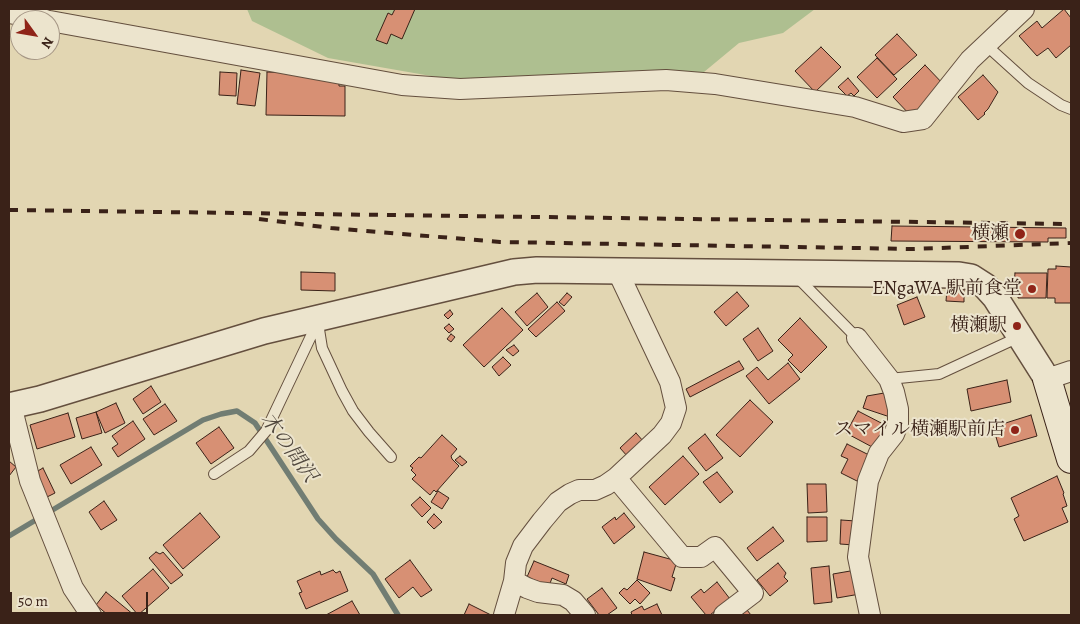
<!DOCTYPE html>
<html>
<head>
<meta charset="utf-8">
<style>
	body { margin:0 }
	#map { position:relative; width:1080px; height:624px; overflow:hidden; background:#e2d6b2; font-family:Alegreya,serif }
	canvas { display:block }
	.frame { position:absolute; inset:0; border:10px solid #3a2218; pointer-events:none }
	.north { position:absolute; left:10px; top:10px; width:50px; height:50px; box-sizing:border-box; background:#ece4cd; border:1px solid #a59685; border-radius:50%; rotate:122deg; font-size:14px; font-weight:700; line-height:20px; text-align:center; color:#3a2218 }
	.north::after { content:''; display:block; margin:auto; width:18px; height:22px; background:#8f2418; clip-path:polygon(50% 0,100% 100%,50% 72%,0 100%) }
	.scale { position:absolute; left:10px; top:592px; width:138px; height:22px; box-sizing:border-box; border:2px solid #3a2218; border-top:0; padding-left:6px; font-size:15px; line-height:18px; white-space:nowrap; color:#3a2218; -webkit-text-stroke:4px #ece4cd; paint-order:stroke }
</style>
</head>
<body>
<div id="map">
<canvas width="1080" height="624"></canvas>
<div class="frame"></div>
<div class="north">N</div>
<div class="scale">50 m</div>
</div>
<script>
const g = document.querySelector('canvas').getContext('2d');
g.lineJoin = 'round';
function fillPath(path, color) { g.fillStyle = color; g.fill(path, 'evenodd'); }
const poly = rows => new Path2D(rows.map(r => 'M' + r).join(''));
function strokePath(path, color, width, dash) { g.strokeStyle = color; g.lineWidth = width; g.lineCap = dash ? 'butt' : 'round'; g.setLineDash(dash || []); g.stroke(path); }
function drawText(font, color, halo, rows, align = 'center') {
  g.font = font + ' Alegreya,"Noto Serif JP",serif'; g.lineWidth = 4; g.setLineDash([]); g.textBaseline = 'middle'; g.strokeStyle = halo; g.fillStyle = color; for (const [text, x, y, turn = 0] of rows) {
    g.save(); g.translate(x, y); g.rotate((+turn || 0) * Math.PI / 180); g.textAlign = isNaN(turn) ? turn : align; if (halo) g.strokeText(text, 0, 0); g.fillText(text, 0, 0); g.restore();
  }
}
fillPath(poly([
	[247,9,815,9,783,33,739,43,704,72,454,80,328,58,252,21]
]), '#aebf90');
strokePath(poly([
	[9,536,203,420,221,414,237,411,255,423,318,519,336,539,373,574,398,615]
]), '#717d73', 5.5);
const building = poly([
	[395,9,415,9,402,39,391,34,387,44,376,40,388,13,392,15,395,9],
	[1064,9,1071,18,1071,45,1056,58,1048,48,1037,56,1019,36,1037,21,1042,28,1064,9],
	[897,34,917,55,894,75,875,55,897,34],
	[821,47,841,67,815,92,795,71,821,47],
	[877,58,897,79,877,98,857,77,877,58],
	[925,65,946,87,912,117,893,97,925,65],
	[241,70,260,73,255,106,237,104,241,70],
	[220,72,237,73,236,96,219,95,220,72],
	[267,72,339,74,339,86,345,86,345,116,266,115,267,72],
	[983,75,998,92,988,109,984,113,985,114,978,120,958,97,983,75],
	[848,78,859,91,854,96,851,93,847,96,838,87,848,78],
	[892,226,1066,228,1066,238,1048,238,1048,242,891,241,892,226],
	[1056,266,1071,267,1071,303,1055,303,1055,298,1047,298,1048,269,1056,269,1056,266],
	[301,272,335,273,335,291,301,290,301,272],
	[1015,273,1047,273,1046,298,1018,298,1018,285,1014,285,1015,273],
	[947,289,964,289,964,302,946,301,947,289],
	[737,292,749,306,726,326,714,312,737,292],
	[537,293,548,307,527,326,515,312,537,293],
	[567,293,572,297,564,306,559,302,567,293],
	[917,297,925,317,904,325,897,305,917,297],
	[557,302,565,311,536,337,528,329,557,302],
	[502,308,523,330,484,367,463,345,502,308],
	[450,310,453,314,448,319,444,315,450,310],
	[800,318,827,347,801,373,788,360,793,355,778,340,800,318],
	[449,324,454,329,449,333,444,328,449,324],
	[758,328,773,351,758,361,743,339,758,328],
	[451,334,455,337,451,342,447,339,451,334],
	[514,345,519,351,513,356,506,350,514,345],
	[503,357,511,365,499,376,492,367,503,357],
	[739,361,744,369,690,397,686,389,739,361],
	[788,363,800,379,769,404,746,376,757,367,768,380,788,363],
	[1007,380,1011,402,971,411,967,389,1007,380],
	[151,386,161,402,143,414,133,399,151,386],
	[890,392,896,419,863,408,867,396,890,392],
	[750,400,773,422,740,457,716,435,750,400],
	[116,403,125,423,105,433,96,412,116,403],
	[165,404,177,421,154,435,143,419,165,404],
	[858,411,887,426,874,448,846,433,858,411],
	[96,412,102,433,82,439,76,418,96,412],
	[68,413,75,437,37,449,30,425,68,413],
	[1031,415,1037,436,999,447,993,427,1031,415],
	[133,421,145,439,118,457,112,448,118,444,112,436,133,421],
	[219,427,234,448,211,464,196,443,219,427],
	[636,433,644,442,628,457,620,448,636,433],
	[705,434,723,458,706,471,688,448,705,434],
	[442,435,457,449,451,456,452,459,459,466,436,492,434,490,430,495,412,479,416,475,411,470,413,468,410,466,419,457,421,458,442,435],
	[847,444,873,457,861,483,841,473,848,459,841,456,847,444],
	[91,447,102,465,71,484,60,465,91,447],
	[460,456,467,462,462,466,455,460,460,456],
	[683,456,699,474,665,505,649,487,683,456],
	[9,461,16,467,9,476,9,461],
	[43,468,55,493,47,497,36,472,43,468],
	[717,472,733,492,720,503,703,482,717,472],
	[1057,476,1064,493,1063,494,1067,506,1062,508,1068,522,1024,541,1014,519,1019,516,1011,498,1057,476],
	[807,484,826,484,827,512,808,513,807,484],
	[438,491,449,498,442,509,431,502,438,491],
	[420,497,431,508,422,517,411,505,420,497],
	[104,501,117,520,101,530,89,512,104,501],
	[200,513,220,537,183,569,163,545,200,513],
	[624,513,635,527,614,544,602,527,615,517,616,520,624,513],
	[434,514,442,522,434,529,427,522,434,514],
	[807,517,827,517,827,541,807,542,807,517],
	[841,520,856,521,854,545,840,544,841,520],
	[773,527,784,541,757,561,747,548,773,527],
	[156,552,160,554,163,552,183,575,171,584,149,558,156,552],
	[644,552,677,561,672,577,675,578,671,591,637,579,644,552],
	[410,560,432,590,421,597,413,587,399,598,385,579,410,560],
	[534,561,569,575,566,584,552,578,549,586,527,577,534,561],
	[778,563,786,573,784,577,788,581,770,596,757,580,778,563],
	[829,566,832,602,814,604,811,568,829,566],
	[153,569,169,588,138,615,122,596,153,569],
	[333,570,336,573,340,571,348,591,306,609,299,593,302,592,297,581,320,571,321,575,333,570],
	[856,570,860,594,837,598,833,574,856,570],
	[637,580,650,593,640,604,635,599,630,604,619,593,624,588,627,590,637,580],
	[717,582,730,599,710,615,706,615,691,597,701,589,704,593,717,582],
	[602,588,617,608,607,615,599,615,587,599,602,588],
	[106,592,134,615,108,615,96,605,106,592],
	[352,601,360,615,326,615,352,601],
	[469,604,491,615,464,615,469,604],
	[657,604,662,615,632,615,631,612,642,606,644,610,657,604],
	[747,610,751,615,741,615,747,610]
]);
fillPath(building, '#d79074');
strokePath(building, '#3a2218', 1);
const service = poly([
	[986,45,1028,83,1061,105,1071,109],
	[797,277,857,338],
	[318,323,322,348,342,391,353,411,369,432,391,457],
	[889,379,939,374,1019,337],
	[214,474,249,451,266,431,312,334,317,319]
]);
const minor = poly([
	[9,13,46,20],
	[50,21,402,85,460,89,666,80,715,84,855,107,903,122,923,119,970,60,1024,9],
	[857,338,889,379,894,392,898,409,898,424,894,434,879,453,868,481,858,557,870,615],
	[1047,379,1071,371],
	[11,405,30,481,73,588,91,615],
	[616,478,682,557,701,557,715,547,753,593,724,615],
	[514,581,527,588,538,592,563,595,573,601,585,615],
	[504,615,514,581,516,563,523,546,542,521,558,502,570,494,579,490,595,490,606,485,616,478,662,435,671,423,676,408,670,382,617,270]
]);
const tertiary = poly([
	[9,406,40,399,264,331,514,272,537,270,959,275,971,277,985,286,995,297,1047,379]
]);
const secondary = poly([
	[1047,379,1071,459]
]);
strokePath(service, '#644f3e', 12);
strokePath(minor, '#644f3e', 22);
strokePath(tertiary, '#644f3e', 28);
strokePath(secondary, '#3a2218', 30);
strokePath(service, '#ece4cd', 10);
strokePath(minor, '#ece4cd', 20);
strokePath(tertiary, '#ece4cd', 25);
strokePath(secondary, '#ece4cd', 28);
strokePath(poly([
	[9,210,1071,224],
	[259,219,331,228,500,242,913,249,1071,243]
]), '#3a2218', 4, [9, 9]);
for (const [x, y, r, color] of [
	[1020,234,6,"#8f2418"],
	[1032,289,5,"#8f2418"],
	[1017,326,5,"#8f2418"],
	[1015,430,5,"#8f2418"]
]) { const dot = new Path2D(); dot.arc(x, y, r, 0, 2 * Math.PI); g.fillStyle = color; g.fill(dot); strokePath(dot, '#ece4cd', 2); }
drawText('19px', '#3a2218', '#ece4cd', [
	["横瀬",1009,234],
	["ENgaWA 駅前食堂",1022,289],
	["横瀬駅",1007,326],
	["スマイル横瀬駅前店",1005,430]
], 'right');
drawText('italic 20px', '#51483e', '#ece4cd', [
	["木の間沢",288,448,54]
]);
</script>
</body>
</html>
